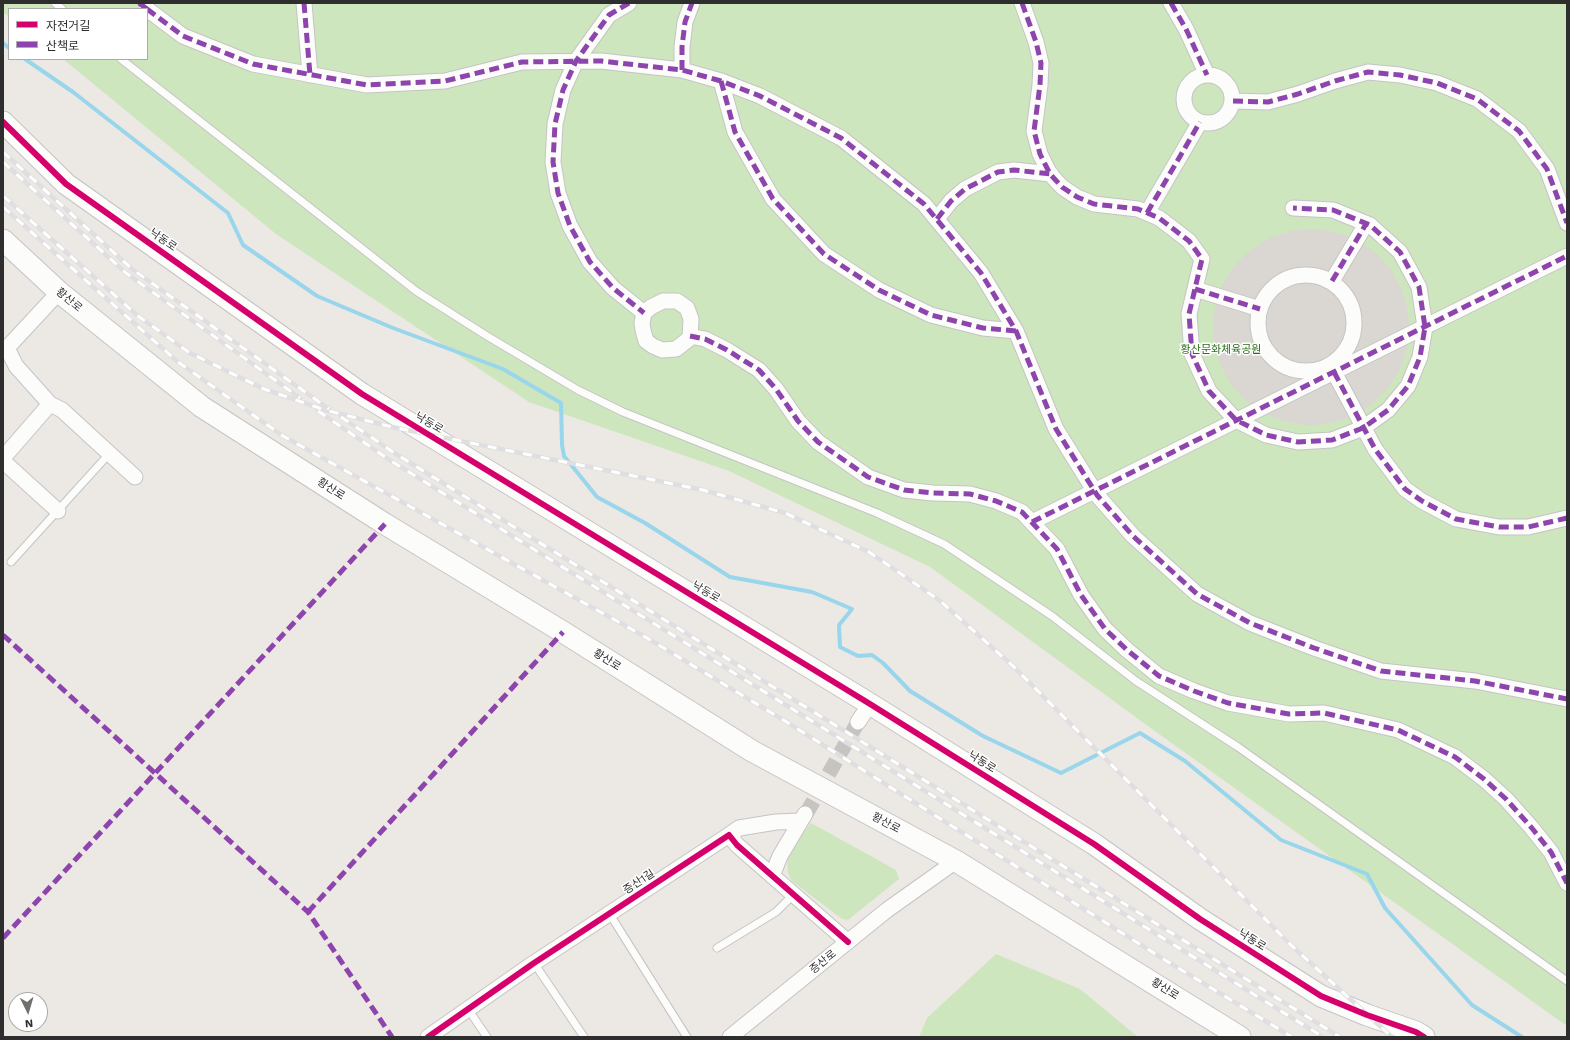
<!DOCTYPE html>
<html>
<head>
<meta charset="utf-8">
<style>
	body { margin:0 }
	#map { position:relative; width:1570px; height:1040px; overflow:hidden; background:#ece8e4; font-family:"Work Sans","Noto Sans KR",sans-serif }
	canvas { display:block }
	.frame { position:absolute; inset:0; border:4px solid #2e2e2e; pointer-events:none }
	.legend { position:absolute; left:8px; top:8px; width:140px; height:52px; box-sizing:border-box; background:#fff; border:1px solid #ababab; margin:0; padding:5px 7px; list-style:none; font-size:12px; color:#2e2e2e }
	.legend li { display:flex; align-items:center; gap:8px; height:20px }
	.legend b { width:20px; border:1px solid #ababab }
	.north { position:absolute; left:8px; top:992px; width:40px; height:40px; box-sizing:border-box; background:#fff; border:1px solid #ababab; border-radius:50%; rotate:175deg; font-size:11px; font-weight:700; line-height:16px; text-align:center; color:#2e2e2e }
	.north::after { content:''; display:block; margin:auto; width:14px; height:18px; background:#706f6e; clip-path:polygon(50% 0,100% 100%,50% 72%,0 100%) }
</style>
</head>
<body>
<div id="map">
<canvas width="1570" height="1040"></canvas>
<div class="frame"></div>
<ul class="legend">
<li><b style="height:5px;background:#d6006c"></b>자전거길</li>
<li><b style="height:5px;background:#8e44ad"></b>산책로</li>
</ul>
<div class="north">N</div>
</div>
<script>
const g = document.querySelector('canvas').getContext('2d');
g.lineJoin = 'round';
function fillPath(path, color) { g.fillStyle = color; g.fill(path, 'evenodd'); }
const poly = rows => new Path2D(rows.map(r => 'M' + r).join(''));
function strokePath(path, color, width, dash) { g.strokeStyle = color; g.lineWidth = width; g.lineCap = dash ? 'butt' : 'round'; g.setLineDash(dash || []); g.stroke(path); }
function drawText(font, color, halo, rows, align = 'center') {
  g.font = font + ' "Work Sans","Noto Sans KR",sans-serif'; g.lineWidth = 3; g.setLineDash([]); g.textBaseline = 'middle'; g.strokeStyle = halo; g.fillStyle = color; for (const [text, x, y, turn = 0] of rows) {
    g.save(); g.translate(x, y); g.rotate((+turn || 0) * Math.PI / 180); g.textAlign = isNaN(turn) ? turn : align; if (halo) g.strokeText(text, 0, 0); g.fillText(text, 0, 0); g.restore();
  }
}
fillPath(poly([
	[3,3,1567,3,1567,1026,1159,734,930,567,729,471,529,402,276,234,63,59,147,59,147,9,9,9,9,17,3,12],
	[811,823,896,870,899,879,848,920,842,919,792,881,788,873,787,854],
	[996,954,1080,989,1138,1037,919,1037,927,1018]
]), '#cee6be');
fillPath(poly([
	'1213 327a98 98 0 1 1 196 0a98 98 0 1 1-196 0Z'
]), '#dad6d2');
strokePath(poly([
	[3,43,9,48],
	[25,59,73,92,228,213,243,245,317,296,393,328,503,369,561,403,562,445,564,456,597,497,645,523,730,577,812,592,852,609,839,625,840,647,858,656,872,655,883,663,910,691,983,736,1061,773,1140,733,1185,761,1281,840,1367,874,1385,908,1472,1005,1522,1037]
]), '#99d6ec', 4);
strokePath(poly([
	[806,814,858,722]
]), '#c6c3c0', 15, [15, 8]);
const lane = poly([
	[55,3,62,9],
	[121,59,416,291,487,336,578,390,623,412,877,513,944,544,1052,616,1136,681,1238,747,1567,981],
	[11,562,109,454],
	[609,913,687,1037],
	[717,948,776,912,794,894],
	[534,963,584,1037],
	[468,1009,487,1037]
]);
const street = poly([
	[304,3,310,75],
	[629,3,609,15,576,61,563,90,555,124,553,162,558,193,570,226,590,262,613,288,644,313],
	[1022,3,1036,42,1041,63,1040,85,1034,131,1040,154,1050,174,1062,187,1077,197,1094,204,1138,209,1159,218,1189,241,1202,259,1189,314,1192,354,1209,391,1236,420,1266,435,1298,442,1332,440,1363,428,1388,410,1408,386,1420,357,1425,327,1419,287,1400,252,1370,225,1333,210,1293,208],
	[1171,3,1186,29,1207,75],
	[147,9,183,36,253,64,367,85,445,81,522,62,601,61,682,70,721,81,760,96,841,138,924,204,981,273,1016,331,1056,429,1097,495,1133,536,1197,594,1250,623,1314,648,1381,671,1475,681,1567,699],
	[682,70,682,47,685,22,692,3],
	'1184 99a24 24 0 1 1 48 0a24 24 0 1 1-48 0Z',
	[721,81,735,132,773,199,824,254,879,290,931,315,983,328,1016,331],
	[1233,101,1268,102,1298,94,1335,81,1368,72,1400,75,1437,83,1477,99,1519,131,1547,169,1567,223],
	[1147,213,1200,122],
	[937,219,951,201,965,189,998,172,1014,170,1051,174],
	'1258 323a48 48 0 1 1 96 0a48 48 0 1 1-96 0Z',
	[1332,281,1366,224],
	[1195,289,1260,309],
	[663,301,677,301,687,308,691,319,690,338,676,349,662,350,653,346,646,341,643,330,642,323,644,313,651,307,663,301],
	[690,336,705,339,727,350,759,370,776,389,798,421,818,442,868,477,904,490,933,493,970,494,996,501,1022,512,1057,549,1081,595,1105,629,1127,650,1159,676,1194,691,1228,703,1289,714,1324,713,1398,730,1455,757,1484,779,1506,799,1531,827,1551,852,1567,883],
	[3,348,7,348,59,292],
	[7,348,16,366,50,404,62,410,135,477],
	[1334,372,1375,449,1405,489,1422,501,1456,519,1499,527,1528,527,1567,518],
	[3,458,50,404],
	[3,461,58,511],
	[1032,522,1567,256],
	[858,722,870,704],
	[729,835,739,828,776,822,800,821],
	[772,876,780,856,805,814],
	[428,1037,534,963,729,835,737,845,848,942],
	[730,1037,887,910,956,861]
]);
const secondary = poly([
	[3,122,66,184,362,394,870,704,1094,844,1200,919,1321,996,1367,1015,1416,1032,1424,1037],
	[3,240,59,292,202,407,385,524,563,632,752,751,956,861,1240,1037]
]);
strokePath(lane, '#c5c4c5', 9);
strokePath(street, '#c5c4c5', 17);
strokePath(secondary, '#c5c4c5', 23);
strokePath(lane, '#fcfcfb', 7);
strokePath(street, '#fcfcfb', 15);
strokePath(secondary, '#fcfcfb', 21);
const rail = poly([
	[3,152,132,269,329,409],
	[3,162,126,273,300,398],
	[3,196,138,316,190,353,264,389,325,410,392,427,703,490,785,513,869,552,939,600,1013,666,1293,947,1392,1037],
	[3,207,178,362,283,436,642,635,785,721,1165,960,1292,1037],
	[318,411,391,461,1323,1037],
	[341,417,396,454,1340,1037]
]);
strokePath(rail, '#dfdfe1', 4.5);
strokePath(rail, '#fff', 3, [9]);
strokePath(poly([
	[139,3,147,9],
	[304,3,310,75],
	[629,3,609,15,576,61,563,90,555,124,553,162,558,193,570,226,590,262,613,288,644,313],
	[1022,3,1036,42,1041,63,1040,85,1034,131,1040,154,1050,174,1062,187,1077,197,1094,204,1138,209,1159,218,1189,241,1202,259,1189,314,1192,354,1209,391,1236,420,1266,435,1298,442,1332,440,1363,428,1388,410,1408,386,1420,357,1425,327,1419,287,1400,252,1370,225,1333,210,1293,208],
	[1171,3,1186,29,1207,75],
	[147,9,183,36,253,64,367,85,445,81,522,62,601,61,682,70,721,81,760,96,841,138,924,204,981,273,1016,331,1056,429,1097,495,1133,536,1197,594,1250,623,1314,648,1381,671,1475,681,1567,699],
	[682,70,682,47,685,22,692,3],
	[721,81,735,132,773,199,824,254,879,290,931,315,983,328,1016,331],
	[1233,101,1268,102,1298,94,1335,81,1368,72,1400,75,1437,83,1477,99,1519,131,1547,169,1567,223],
	[1147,213,1200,122],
	[937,219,951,201,965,189,998,172,1014,170,1051,174],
	[1332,281,1366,224],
	[1195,289,1260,309],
	[690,336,705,339,727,350,759,370,776,389,798,421,818,442,868,477,904,490,933,493,970,494,996,501,1022,512,1057,549,1081,595,1105,629,1127,650,1159,676,1194,691,1228,703,1289,714,1324,713,1398,730,1455,757,1484,779,1506,799,1531,827,1551,852,1567,883],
	[1334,372,1375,449,1405,489,1422,501,1456,519,1499,527,1528,527,1567,518],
	[1032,522,1567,256],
	[3,635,308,912,392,1037],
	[308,912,563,632],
	[3,938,385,524]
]), '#8e44ad', 5, [10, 5]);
strokePath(poly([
	[3,122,66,184,362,394,870,704,1094,844,1200,919,1321,996,1367,1015,1416,1032,1424,1037],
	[428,1037,534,963,729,835,737,845,848,942]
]), '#d6006c', 6);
drawText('11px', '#2e2e2e', '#fff', [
	["낙동로",163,240,35],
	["황산로",69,300,40],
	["낙동로",429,423,31],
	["황산로",331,489,33],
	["낙동로",706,592,31],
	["황산로",607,660,32],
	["낙동로",982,762,32],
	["황산로",886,823,28],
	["증산1길",639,882,-33],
	["낙동로",1252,940,32],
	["증산로",823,962,-39],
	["황산로",1165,989,32]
]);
drawText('11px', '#2c6e1b', '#fff', [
	["황산문화체육공원",1221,350]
]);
</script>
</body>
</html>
